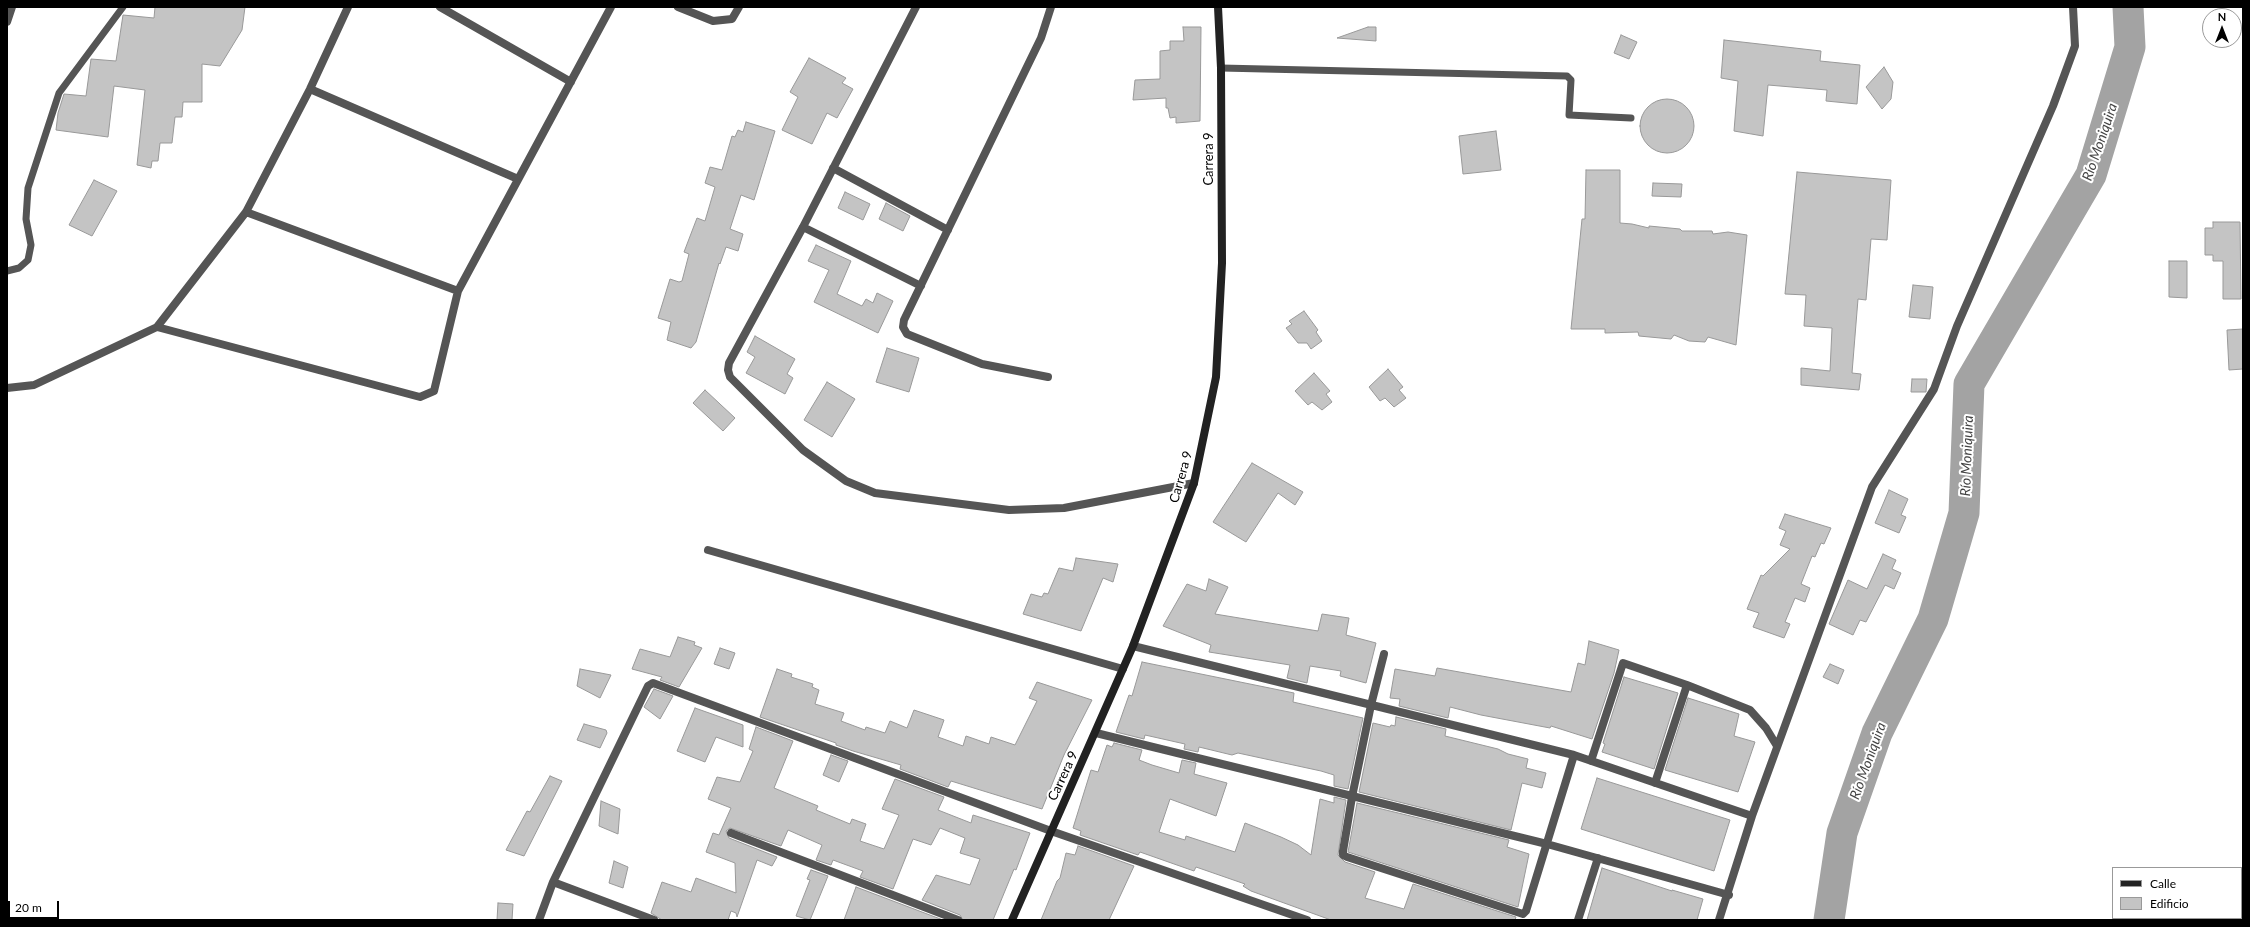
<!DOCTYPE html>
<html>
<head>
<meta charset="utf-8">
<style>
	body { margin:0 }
	#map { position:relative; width:2250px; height:927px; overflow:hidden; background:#fff; font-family:Lato,sans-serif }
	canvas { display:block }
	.frame { position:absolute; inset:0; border:8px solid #000; pointer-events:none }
	.legend { position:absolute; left:2112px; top:867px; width:130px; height:52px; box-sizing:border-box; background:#fff; border:1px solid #999; margin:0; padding:5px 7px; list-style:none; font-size:12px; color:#000 }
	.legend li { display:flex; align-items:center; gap:8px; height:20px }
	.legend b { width:20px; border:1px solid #999 }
	.north { position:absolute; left:2202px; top:8px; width:40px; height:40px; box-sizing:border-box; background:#fff; border:1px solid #999; border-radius:50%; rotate:0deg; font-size:11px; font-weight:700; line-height:16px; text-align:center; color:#000 }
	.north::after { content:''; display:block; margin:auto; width:14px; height:18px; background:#000; clip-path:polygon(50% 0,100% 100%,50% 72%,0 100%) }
	.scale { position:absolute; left:8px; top:901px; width:51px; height:18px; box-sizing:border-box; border:2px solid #000; border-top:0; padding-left:5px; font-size:12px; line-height:14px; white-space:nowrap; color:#000; -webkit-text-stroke:3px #fff; paint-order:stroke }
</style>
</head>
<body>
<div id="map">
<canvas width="2250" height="927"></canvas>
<div class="frame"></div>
<ul class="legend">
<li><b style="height:5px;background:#222"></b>Calle</li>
<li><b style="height:11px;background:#c4c4c4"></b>Edificio</li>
</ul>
<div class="north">N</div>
<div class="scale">20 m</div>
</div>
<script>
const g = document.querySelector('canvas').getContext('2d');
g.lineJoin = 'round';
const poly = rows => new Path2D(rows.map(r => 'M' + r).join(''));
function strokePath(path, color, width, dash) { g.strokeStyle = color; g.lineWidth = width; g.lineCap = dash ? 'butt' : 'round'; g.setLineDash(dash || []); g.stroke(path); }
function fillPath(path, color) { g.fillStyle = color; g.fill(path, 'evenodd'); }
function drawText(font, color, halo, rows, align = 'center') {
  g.font = font + ' Lato,sans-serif'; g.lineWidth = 4; g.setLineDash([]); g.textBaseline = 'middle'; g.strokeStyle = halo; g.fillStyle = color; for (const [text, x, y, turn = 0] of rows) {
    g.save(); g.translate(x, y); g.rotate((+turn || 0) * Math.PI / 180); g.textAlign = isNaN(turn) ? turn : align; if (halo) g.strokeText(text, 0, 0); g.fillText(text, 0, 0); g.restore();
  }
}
strokePath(poly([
	[1829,920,1842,833,1877,733,1933,619,1964,513,1969,384,2091,175,2130,47,2128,7]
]), '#a3a3a3', 31);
const building = poly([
	[155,7,245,7,242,30,220,66,202,64,202,102,183,102,182,117,175,117,172,143,160,143,158,161,152,161,151,168,137,165,145,90,114,86,108,137,56,130,58,113,64,94,86,96,91,59,116,61,123,15,154,18,155,7],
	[1183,27,1201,27,1200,121,1176,123,1176,117,1170,118,1168,108,1166,108,1166,98,1133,100,1135,80,1160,79,1160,51,1170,50,1170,41,1184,41,1183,27],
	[1368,27,1376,27,1376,41,1337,38,1368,27],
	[1621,35,1637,42,1629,59,1614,53,1621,35],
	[1724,40,1821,51,1820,61,1860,65,1857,104,1826,101,1827,90,1768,85,1763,136,1734,131,1738,81,1721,78,1724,40],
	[809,58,846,78,842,83,853,89,837,118,827,113,812,144,782,130,798,97,790,92,809,58],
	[1884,67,1893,82,1891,99,1882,109,1866,87,1884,67],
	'1640 126a27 27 0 1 1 54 0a27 27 0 1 1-54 0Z',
	[746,122,775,131,754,200,741,195,730,229,743,234,738,251,726,247,720,264,719,263,696,342,691,348,667,340,671,322,658,318,670,279,679,282,682,281,689,254,684,252,697,218,705,221,715,187,705,183,710,167,722,170,732,136,735,137,738,130,743,132,746,122],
	[1496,131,1501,170,1463,174,1459,136,1496,131],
	[1586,170,1620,170,1620,223,1632,224,1649,228,1649,226,1680,229,1682,231,1712,231,1713,234,1728,232,1747,235,1736,345,1708,337,1705,342,1689,341,1674,335,1671,339,1639,336,1638,332,1605,333,1605,329,1571,329,1582,219,1585,219,1586,170],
	[1797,172,1891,180,1887,240,1871,239,1866,300,1858,299,1852,373,1861,374,1859,390,1801,385,1801,368,1830,371,1832,328,1804,326,1806,295,1785,294,1797,172],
	[94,180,117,191,92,236,69,225,94,180],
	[1653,183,1682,184,1681,197,1652,196,1653,183],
	[845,192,870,204,863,220,838,208,845,192],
	[886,203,910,216,903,231,879,219,886,203],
	[2213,222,2240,222,2241,299,2223,299,2223,261,2213,261,2213,255,2205,255,2205,228,2213,228,2213,222],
	[816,245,851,261,837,294,862,306,866,299,873,303,877,293,893,301,878,333,814,302,829,270,808,261,816,245],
	[2169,261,2187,261,2187,298,2169,297,2169,261],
	[1913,285,1933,287,1930,319,1909,317,1913,285],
	[1304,311,1318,330,1316,332,1322,341,1311,349,1307,343,1298,343,1286,328,1292,324,1289,321,1304,311],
	[2243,329,2243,369,2229,370,2227,330,2243,329],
	[755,336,795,359,787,374,793,378,785,394,746,373,755,357,747,352,755,336],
	[887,348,919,358,909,392,876,382,887,348],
	[1388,369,1403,387,1399,390,1406,398,1394,407,1385,398,1380,401,1369,387,1388,369],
	[1314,373,1330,391,1326,394,1332,402,1322,410,1312,402,1308,405,1295,391,1314,373],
	[1912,379,1927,379,1926,392,1911,392,1912,379],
	[827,382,855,399,832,437,804,420,827,382],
	[705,390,735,418,723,431,693,403,705,390],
	[1252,463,1303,492,1295,505,1278,493,1246,542,1213,522,1252,463],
	[1889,490,1908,499,1901,515,1906,517,1899,533,1875,523,1889,490],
	[1785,514,1831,528,1824,544,1821,543,1815,557,1812,556,1801,584,1810,588,1805,602,1795,598,1785,622,1790,624,1784,638,1753,627,1759,613,1747,609,1761,575,1763,576,1790,549,1780,545,1786,531,1779,528,1785,514],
	[1883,554,1896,560,1892,569,1901,573,1894,589,1885,585,1866,622,1860,620,1853,635,1829,624,1848,580,1867,589,1883,554],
	[1076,558,1118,564,1113,582,1103,578,1081,631,1023,614,1031,594,1042,597,1044,593,1048,594,1059,568,1073,571,1076,558],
	[1209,579,1228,587,1215,614,1318,631,1322,614,1349,618,1346,635,1376,643,1366,683,1340,676,1341,671,1310,666,1307,683,1287,678,1290,665,1209,652,1211,645,1163,626,1187,584,1206,591,1209,579],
	[678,637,695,642,694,645,702,648,679,687,660,680,662,677,632,669,640,649,670,657,678,637],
	[1589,641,1619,650,1614,673,1592,739,1551,726,1550,728,1481,715,1450,707,1448,718,1399,706,1400,699,1390,698,1395,669,1435,676,1437,668,1571,692,1578,663,1585,665,1589,641],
	[720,648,735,653,729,669,714,664,720,648],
	[1142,662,1294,693,1293,702,1363,718,1348,789,1334,786,1334,775,1321,771,1238,753,1232,755,1199,747,1198,752,1184,749,1185,744,1145,735,1144,739,1116,732,1129,695,1132,696,1142,662],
	[1830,664,1844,670,1838,684,1823,677,1830,664],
	[580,669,611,675,600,698,577,686,580,669],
	[777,669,792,674,791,677,813,684,812,687,819,690,815,704,844,713,841,721,865,730,866,727,885,733,890,721,907,728,914,710,944,720,938,737,963,746,966,736,989,744,991,737,1015,745,1037,701,1029,698,1037,682,1092,700,1064,755,1042,809,951,781,948,787,900,769,901,765,853,751,836,745,836,743,760,717,777,669],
	[1624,677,1678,693,1654,769,1602,752,1605,744,1603,743,1624,677],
	[654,689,673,696,660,719,644,707,654,689],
	[1688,698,1739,714,1734,736,1755,742,1738,792,1665,770,1688,698],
	[695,708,743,725,743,747,716,737,705,762,677,751,695,708],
	[1396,717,1446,729,1445,736,1498,749,1508,754,1528,759,1526,768,1546,773,1542,788,1522,783,1511,830,1359,792,1373,723,1390,727,1391,725,1395,726,1396,717],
	[584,724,606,730,607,733,600,748,577,740,584,724],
	[756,727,793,741,774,788,818,806,816,810,850,824,852,819,866,824,860,841,884,849,899,815,882,809,895,779,944,797,938,810,971,823,973,815,1030,833,1016,870,1014,869,993,920,963,920,960,915,922,900,936,875,970,885,980,859,960,853,965,838,940,828,931,845,913,839,893,889,860,877,863,871,833,860,831,865,816,860,822,845,788,830,781,846,730,828,726,831,729,838,777,857,772,866,757,860,737,917,736,913,731,911,728,920,662,920,651,913,662,882,691,892,696,878,736,893,735,863,706,852,713,833,719,835,731,808,708,799,717,777,740,782,753,751,749,749,756,727],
	[1114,743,1142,750,1139,760,1152,765,1179,773,1182,760,1196,763,1194,774,1227,783,1216,816,1170,799,1159,832,1185,840,1186,836,1235,852,1245,823,1281,837,1298,845,1311,855,1320,799,1334,803,1334,797,1346,800,1338,855,1345,862,1375,872,1365,898,1404,909,1413,884,1516,917,1515,920,1331,920,1251,891,1243,886,1245,884,1196,867,1194,871,1140,852,1138,855,1080,835,1081,831,1073,828,1091,770,1098,772,1107,745,1112,747,1114,743],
	[831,755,848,761,839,782,823,775,831,755],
	[550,776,562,781,524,856,506,850,527,811,530,812,550,776],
	[1597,778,1730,820,1714,871,1581,829,1597,778],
	[601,801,620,809,618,834,599,826,601,801],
	[1357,803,1509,840,1507,847,1529,854,1518,907,1348,852,1357,803],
	[1078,846,1134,866,1109,920,1041,920,1057,881,1060,878,1066,853,1075,855,1078,846],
	[614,861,628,867,623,888,609,883,614,861],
	[1602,868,1672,891,1672,890,1703,899,1697,920,1587,920,1602,868],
	[811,870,828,876,810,920,796,916,810,880,807,879,811,870],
	[856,887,943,920,844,920,856,887],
	[498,903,513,904,512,920,497,920,498,903]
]);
fillPath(building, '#c4c4c4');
strokePath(building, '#999', 1);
strokePath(poly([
	[1221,68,1567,76,1571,80,1569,115,1631,118],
	[7,271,19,268,28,260,31,245,26,219,28,188,59,93,123,7]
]), '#555', 7);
strokePath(poly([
	[440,7,571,82],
	[678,7,713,21,732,19,739,7],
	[916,7,803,227,729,363,728,370,730,377,803,450,846,481,875,493,1009,510,1064,508,1194,483],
	[7,22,12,7],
	[310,89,518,179],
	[833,168,948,230],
	[246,212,458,291],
	[803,227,921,286],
	[157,327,420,397,434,391,458,291,611,7],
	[1048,377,982,364,907,334,903,327,904,320,1041,38,1051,7],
	[7,388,34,385,157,327,246,212,310,89,348,7],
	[708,550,1123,669],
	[1133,646,1574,755,1752,816],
	[1384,654,1371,705,1352,797,1343,851,1343,855,1347,857,1523,914,1526,911,1574,755],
	[1096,733,1547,844,1729,895],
	[1591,761,1623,663,1687,685,1750,710,1766,728,1777,746],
	[1655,783,1687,685],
	[731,833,958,920],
	[553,882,654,920],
	[539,920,553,882,648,686,653,683,1051,831,1307,920],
	[1578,920,1598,858],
	[1719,920,1752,816,1872,487,1934,389,1957,326,2053,106,2075,46,2073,7]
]), '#555', 8);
strokePath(poly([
	[1012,920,1133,646,1194,483,1216,377,1222,263,1221,68,1218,7]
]), '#222', 8);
drawText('13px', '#000', '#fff', [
	["Carrera 9",1209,159,-90],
	["Carrera 9",1181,477,-74],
	["Carrera 9",1063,776,-65]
]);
drawText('italic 14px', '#444', '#fff', [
	["Río Moniquira",2100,142,-71],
	["Río Moniquira",1967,456,-88],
	["Río Moniquira",1868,761,-70]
]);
</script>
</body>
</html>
